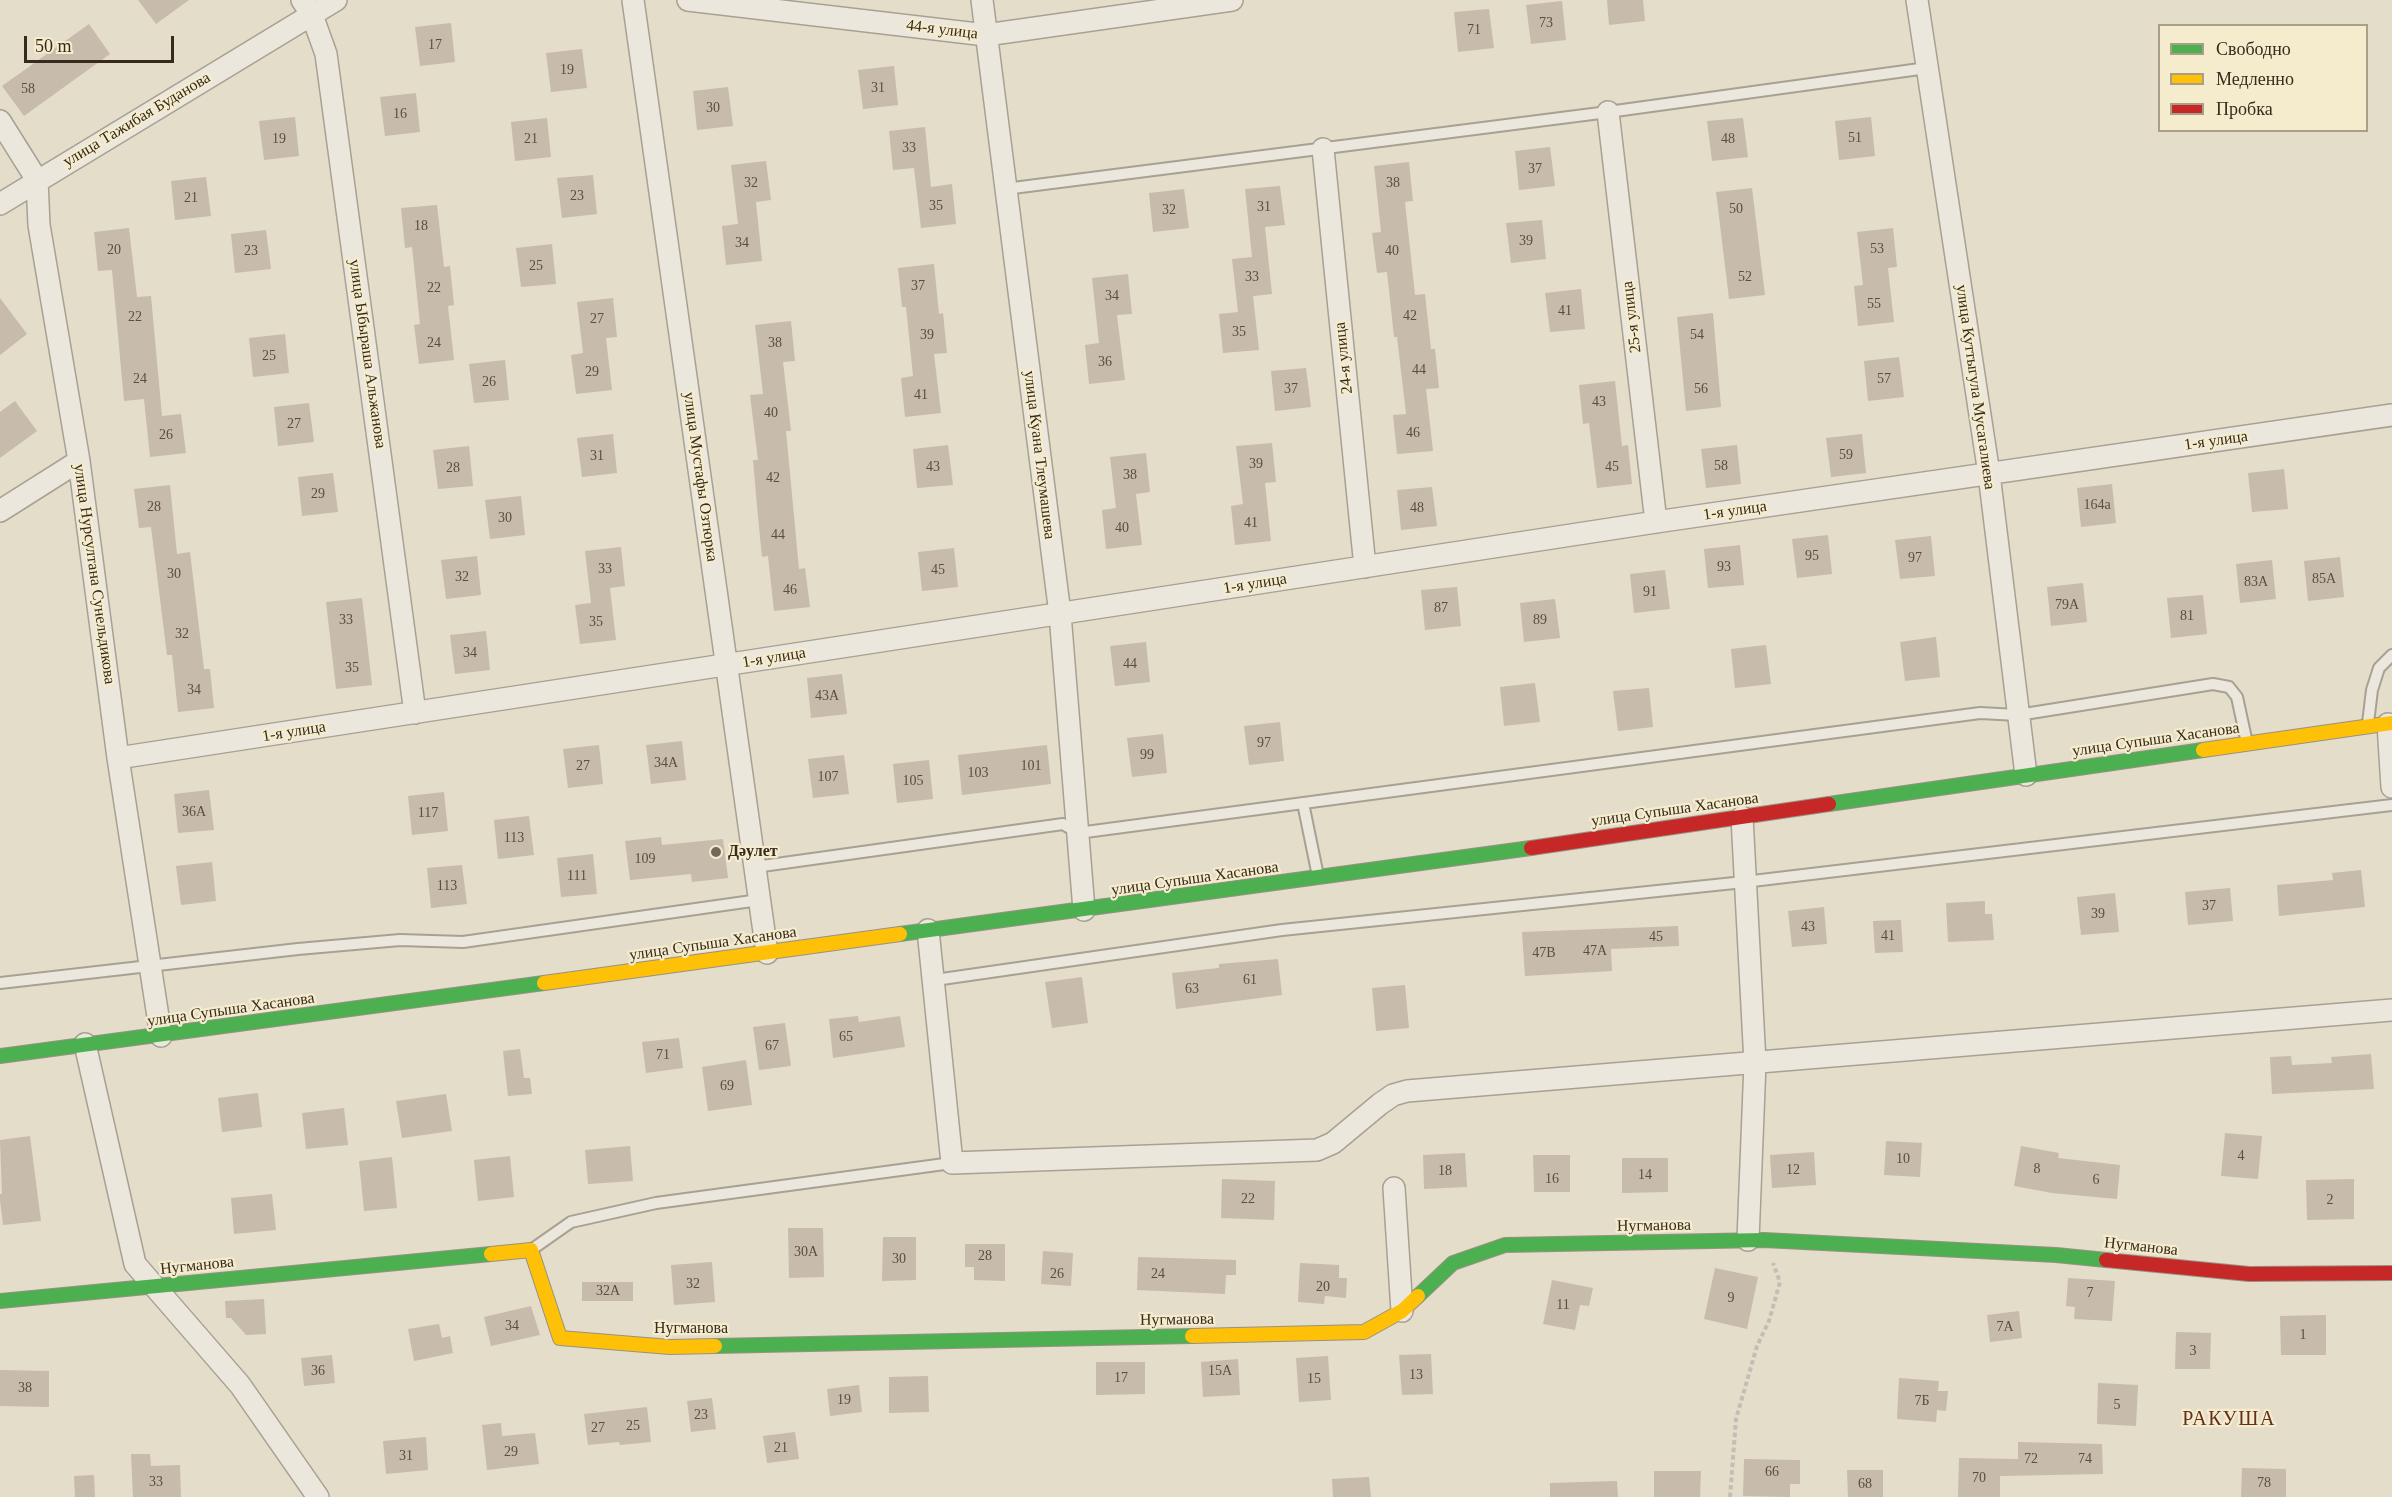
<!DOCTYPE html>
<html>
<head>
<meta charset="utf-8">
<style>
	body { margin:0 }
	#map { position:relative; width:2392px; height:1497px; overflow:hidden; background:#e4ddca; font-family:Georgia,serif }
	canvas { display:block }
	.legend { position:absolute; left:2158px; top:24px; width:210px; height:108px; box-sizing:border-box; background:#f5ecce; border:2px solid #a99e87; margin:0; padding:8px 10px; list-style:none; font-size:18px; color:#362a1c }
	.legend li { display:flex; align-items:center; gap:12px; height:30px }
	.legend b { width:30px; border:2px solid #a99e87 }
	.scale { position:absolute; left:24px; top:36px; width:150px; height:27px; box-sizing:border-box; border:3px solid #362a1c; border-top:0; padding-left:8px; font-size:18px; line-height:21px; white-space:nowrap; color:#362a1c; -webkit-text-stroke:4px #f5ecce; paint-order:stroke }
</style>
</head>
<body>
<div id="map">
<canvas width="2392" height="1497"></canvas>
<ul class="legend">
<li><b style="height:8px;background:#4caf50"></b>Свободно</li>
<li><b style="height:8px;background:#ffc107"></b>Медленно</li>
<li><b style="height:8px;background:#c62828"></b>Пробка</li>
</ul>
<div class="scale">50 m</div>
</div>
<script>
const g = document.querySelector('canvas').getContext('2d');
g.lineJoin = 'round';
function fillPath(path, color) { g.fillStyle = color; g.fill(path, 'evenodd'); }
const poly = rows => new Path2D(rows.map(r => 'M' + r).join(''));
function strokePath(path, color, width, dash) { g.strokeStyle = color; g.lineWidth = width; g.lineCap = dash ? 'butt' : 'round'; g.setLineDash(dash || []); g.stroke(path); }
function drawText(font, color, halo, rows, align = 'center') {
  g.font = font + ' Georgia,serif'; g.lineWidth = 4.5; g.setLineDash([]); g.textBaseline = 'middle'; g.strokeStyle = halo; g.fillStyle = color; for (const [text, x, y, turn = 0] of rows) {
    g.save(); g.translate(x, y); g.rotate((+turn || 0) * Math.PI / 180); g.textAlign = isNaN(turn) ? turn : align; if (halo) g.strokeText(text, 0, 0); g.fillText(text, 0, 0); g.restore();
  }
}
fillPath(poly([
	[138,0,189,0,156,24],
	[1607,0,1643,0,1645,21,1609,25],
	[1562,1,1566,40,1531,44,1526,5],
	[1489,9,1494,48,1458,52,1454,12],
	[451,23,455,62,420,66,415,27],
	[89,24,110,54,24,116,2,86],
	[582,49,587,88,551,92,546,53],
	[894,66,898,105,863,109,858,70],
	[728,87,733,126,697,130,693,91],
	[416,93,420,132,385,136,380,97],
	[295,117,299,156,264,160,259,121],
	[1871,117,1875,156,1839,160,1835,121],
	[547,118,551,157,515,161,511,122],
	[1743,118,1748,157,1712,161,1707,121],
	[925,127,931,187,952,184,956,224,921,228,914,168,893,170,889,131],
	[1550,147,1555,186,1519,190,1515,151],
	[766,161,771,200,756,202,762,261,726,265,722,226,738,224,731,165],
	[1409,162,1413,201,1405,202,1415,295,1425,294,1431,349,1435,349,1439,388,1426,389,1433,451,1397,454,1393,415,1406,414,1397,337,1394,337,1387,272,1377,273,1372,233,1381,232,1374,166],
	[593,175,597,214,562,218,557,178],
	[206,177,211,216,175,220,171,181],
	[1280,186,1285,225,1265,227,1272,294,1253,296,1259,350,1223,353,1219,314,1238,312,1232,259,1252,257,1245,189],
	[1752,188,1765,295,1729,299,1716,192],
	[1184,189,1189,228,1153,232,1149,193],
	[437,205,444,267,450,266,454,305,448,306,454,360,419,364,414,325,420,324,412,247,405,248,401,208],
	[1542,220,1546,259,1511,263,1506,223],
	[129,228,137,297,151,296,162,416,181,414,186,453,150,457,144,399,124,401,112,270,98,271,94,232],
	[1893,228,1897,267,1888,268,1894,322,1858,326,1854,286,1863,285,1857,232],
	[266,230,271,269,235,273,231,234],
	[552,244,556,284,521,287,516,248],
	[934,264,939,314,943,313,947,353,934,354,941,413,905,417,901,378,913,376,906,307,902,307,898,268],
	[1128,274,1132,314,1117,315,1125,380,1089,384,1085,345,1099,343,1092,278],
	[1581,289,1585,329,1550,332,1545,293],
	[0,298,27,334,0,355],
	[613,298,617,337,606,338,612,390,576,394,571,355,583,353,577,302],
	[1713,313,1721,407,1686,411,1677,317],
	[791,321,795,361,783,362,791,431,786,431,799,569,805,568,810,607,774,611,768,556,762,557,758,517,753,460,758,460,750,395,763,394,755,325],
	[285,334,289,373,253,377,249,338],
	[1899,357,1904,397,1868,401,1864,361],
	[505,360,509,400,474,403,469,364],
	[1306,368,1311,407,1275,411,1271,371],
	[1615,381,1622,446,1628,445,1632,484,1597,488,1589,423,1583,424,1579,385],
	[15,401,37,431,0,458,0,412],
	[309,403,314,442,278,446,274,407],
	[613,434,617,473,582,477,577,438],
	[1862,434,1866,473,1831,477,1826,438],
	[1272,443,1276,482,1265,483,1271,541,1235,545,1231,506,1243,504,1236,446],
	[948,445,953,485,917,488,913,449],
	[1737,445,1741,484,1706,488,1701,449],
	[469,446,473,486,438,489,433,450],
	[1146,453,1150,492,1136,494,1142,545,1106,549,1102,510,1116,508,1110,457],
	[2284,469,2288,509,2252,512,2248,473],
	[333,473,338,512,302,516,298,477],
	[2112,484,2116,523,2081,527,2077,488],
	[170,485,177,554,190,552,204,669,210,669,214,708,178,712,172,655,167,655,151,527,139,528,134,489],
	[1432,487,1437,526,1401,530,1397,490],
	[521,496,525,535,490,539,485,500],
	[1828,535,1832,574,1797,578,1792,539],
	[1931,536,1935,576,1900,579,1895,540],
	[1740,545,1744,585,1708,588,1704,549],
	[621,547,625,586,610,588,616,640,580,644,575,605,591,603,585,551],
	[954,548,958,587,922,591,918,552],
	[477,556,481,595,446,599,441,560],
	[2340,557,2344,597,2308,601,2304,561],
	[2272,560,2276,599,2240,603,2236,564],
	[1665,570,1670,609,1634,613,1630,574],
	[2083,583,2087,622,2051,626,2047,587],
	[1457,587,1461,626,1425,630,1421,590],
	[2203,595,2207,634,2171,638,2167,598],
	[362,598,372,685,336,689,326,602],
	[1555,599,1560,638,1524,642,1520,603],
	[486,631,490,670,455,674,450,635],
	[1936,637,1940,677,1905,681,1900,642],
	[1146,642,1150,682,1115,686,1110,646],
	[1766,645,1771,684,1735,688,1731,649],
	[842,674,847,714,811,718,807,678],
	[1535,683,1540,722,1504,726,1500,687],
	[1649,688,1653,727,1618,731,1613,691],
	[1280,722,1284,761,1249,765,1244,726],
	[1163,734,1167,773,1132,777,1127,738],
	[682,741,686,780,651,784,646,745],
	[599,745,603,784,568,788,563,749],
	[1047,745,1051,784,962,795,958,755],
	[844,755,849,794,813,798,808,759],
	[929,760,933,799,897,803,893,764],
	[209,790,214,830,178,833,174,794],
	[444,792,448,831,412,835,408,796],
	[529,816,534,855,498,859,494,820],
	[661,837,662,845,723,839,728,878,692,882,691,874,630,880,625,841],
	[593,854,597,894,561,897,557,858],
	[212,862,216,901,181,905,176,866],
	[462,865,467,904,431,908,427,868],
	[2361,870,2365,907,2279,916,2277,885,2333,880,2332,873],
	[2230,888,2233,921,2188,925,2185,892],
	[2115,893,2119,932,2081,935,2077,897],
	[1985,901,1985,914,1992,914,1994,940,1948,942,1946,903],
	[1824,907,1827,944,1792,947,1788,911],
	[1901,920,1903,952,1875,953,1873,921],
	[1678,926,1679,946,1611,949,1612,971,1525,976,1522,932],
	[1278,959,1282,995,1176,1009,1172,973,1219,968,1219,964],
	[1082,977,1088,1023,1052,1028,1045,982],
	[1405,985,1409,1028,1376,1031,1372,988],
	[858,1016,859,1022,900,1016,905,1047,833,1058,829,1019],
	[785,1023,791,1066,759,1070,753,1027],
	[679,1038,683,1068,646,1073,642,1042],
	[520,1049,524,1078,530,1078,532,1094,508,1096,503,1051],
	[2371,1054,2374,1089,2272,1094,2270,1057,2291,1056,2292,1065,2332,1063,2331,1057],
	[746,1060,752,1105,708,1111,702,1067],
	[258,1093,262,1127,222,1132,218,1098],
	[446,1094,452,1131,402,1138,396,1101],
	[344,1108,348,1145,306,1149,302,1113],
	[2225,1133,2262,1136,2258,1179,2221,1176],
	[30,1136,41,1221,3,1225,0,1200,0,1194,2,1194,0,1140],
	[1886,1141,1922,1143,1920,1177,1884,1175],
	[630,1146,633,1181,588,1184,585,1150],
	[2021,1146,2059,1153,2058,1158,2120,1165,2117,1199,2052,1193,2014,1186],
	[1814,1152,1816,1185,1772,1188,1770,1155],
	[1465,1153,1467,1187,1424,1189,1423,1155],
	[1533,1155,1570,1155,1570,1192,1534,1192],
	[510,1156,514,1197,478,1201,474,1160],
	[392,1157,397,1208,364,1211,359,1161],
	[1622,1158,1668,1158,1668,1192,1622,1193],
	[1222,1179,1275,1181,1274,1220,1221,1218],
	[2354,1179,2354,1219,2307,1220,2306,1180],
	[272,1194,276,1230,234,1234,231,1198],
	[788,1228,823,1228,824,1277,789,1278],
	[883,1237,916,1237,916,1280,882,1281],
	[965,1244,1005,1244,1005,1281,974,1280,974,1267,965,1267],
	[1043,1251,1073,1253,1071,1286,1041,1284],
	[1138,1257,1236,1260,1236,1275,1226,1275,1225,1294,1137,1290],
	[712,1262,715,1302,674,1305,671,1265],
	[1300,1263,1339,1265,1339,1278,1347,1278,1346,1298,1325,1296,1324,1304,1298,1302],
	[1715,1268,1758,1277,1747,1329,1704,1319],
	[2068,1278,2115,1281,2112,1321,2074,1319,2075,1307,2066,1306],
	[1552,1280,1593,1288,1589,1306,1580,1305,1575,1330,1543,1324],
	[582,1282,633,1282,633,1301,582,1301],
	[264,1299,266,1334,246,1335,231,1318,226,1318,225,1301],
	[531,1306,540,1335,491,1346,484,1317],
	[2019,1311,2022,1338,1990,1342,1987,1315],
	[2326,1315,2326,1355,2281,1355,2280,1316],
	[439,1324,442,1338,450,1336,453,1353,414,1361,408,1329],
	[2176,1332,2211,1333,2210,1369,2175,1369],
	[1431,1354,1433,1394,1402,1395,1399,1355],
	[332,1355,335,1383,304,1386,301,1358],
	[1328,1356,1331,1400,1299,1402,1296,1358],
	[1238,1359,1240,1395,1203,1397,1201,1362],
	[1096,1362,1145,1362,1145,1394,1096,1395],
	[0,1370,49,1371,49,1407,0,1406],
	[928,1376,929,1412,889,1413,889,1377],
	[1899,1378,1939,1381,1938,1391,1948,1391,1946,1411,1937,1410,1936,1422,1897,1419],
	[2098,1383,2138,1385,2136,1426,2097,1424],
	[859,1385,862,1412,830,1416,827,1389],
	[712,1398,716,1429,691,1432,687,1401],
	[647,1407,651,1442,620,1445,619,1442,588,1445,584,1414],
	[501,1423,502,1436,535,1433,539,1464,487,1470,482,1425],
	[795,1432,799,1459,767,1463,763,1436],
	[426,1437,428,1470,386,1474,383,1441],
	[2018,1442,2102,1444,2103,1474,2000,1476,2000,1497,1958,1497,1959,1458,2018,1459],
	[131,1454,150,1454,151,1466,180,1465,181,1497,133,1497],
	[1744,1459,1800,1460,1800,1484,1790,1484,1790,1497,1743,1496],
	[2242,1468,2286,1469,2286,1497,2241,1497],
	[1847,1470,1883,1470,1883,1497,1848,1497],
	[1654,1471,1701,1471,1700,1497,1654,1497],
	[94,1475,95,1497,75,1497,74,1476],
	[1369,1477,1371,1497,1333,1497,1332,1479],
	[1617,1481,1618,1497,1550,1497,1550,1483]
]), '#c7bbab');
const lane = poly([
	[1005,189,1608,112,1927,68],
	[2368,723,2372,690,2379,668,2392,655],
	[1303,803,1318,876],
	[755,867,1063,824,1078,833,1980,713,2018,715,2213,684,2229,687,2237,697,2247,743],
	[935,980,1282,930,1744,882,2392,805],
	[0,983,298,949,400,940,463,942,759,900],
	[531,1250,571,1222,656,1203,952,1163]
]);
const street = poly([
	[302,0,312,15,326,54,415,713],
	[633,0,767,953],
	[688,0,986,35,1232,0],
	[982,0,1060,614,1084,910],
	[1917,0,1989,474,2026,775],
	[1608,112,1656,522],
	[0,121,37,180,39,225,79,461,118,758,161,1036],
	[1323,149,1365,567],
	[0,204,336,0],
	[0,511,79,461],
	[2388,724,2392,787],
	[118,758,1656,522,2392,415],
	[1742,817,1755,1063,1748,1240],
	[928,930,952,1163,1317,1150,1333,1143,1380,1104,1393,1095,1407,1091,2392,1010],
	[85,1044,135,1264,240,1385,318,1497],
	[1394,1188,1402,1311]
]);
const fast = poly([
	[1829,804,2203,750],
	[900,934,1531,848],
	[0,1056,544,983],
	[1418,1296,1453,1263,1505,1245,1764,1240,2056,1255,2106,1260],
	[0,1301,491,1254],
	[715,1346,1192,1336]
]);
const slow = poly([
	[2203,750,2392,723],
	[544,983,900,934],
	[491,1254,531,1250,560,1338,670,1347,715,1346],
	[1192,1336,1364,1332,1402,1311,1418,1296]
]);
const jam = poly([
	[1531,848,1829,804],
	[2106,1260,2249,1274,2392,1273]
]);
strokePath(lane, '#a8a193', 14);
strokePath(street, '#a8a193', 24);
strokePath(fast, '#989184', 16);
strokePath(slow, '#989184', 16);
strokePath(jam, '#989184', 16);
strokePath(poly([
	[1730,1497,1736,1419,1757,1346,1769,1321,1780,1282,1773,1263]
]), '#c3beb3', 4, [4.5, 3]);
strokePath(lane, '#ebe7dc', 10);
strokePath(street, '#ebe7dc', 21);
strokePath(fast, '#4caf50', 14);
strokePath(slow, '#ffc107', 14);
strokePath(jam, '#c62828', 14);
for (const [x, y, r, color] of [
	[716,852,6,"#736959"]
]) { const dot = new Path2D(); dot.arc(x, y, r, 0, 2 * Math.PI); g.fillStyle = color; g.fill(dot); strokePath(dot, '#f5ecce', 2); }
drawText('14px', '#5a4e40', null, [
	["73",1546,23],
	["71",1474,30],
	["17",435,45],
	["19",567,70],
	["31",878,88],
	["58",28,89],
	["30",713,108],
	["16",400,114],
	["51",1855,138],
	["19",279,139],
	["21",531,139],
	["48",1728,139],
	["33",909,148],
	["37",1535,169],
	["32",751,183],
	["38",1393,183],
	["23",577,196],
	["21",191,198],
	["35",936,206],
	["31",1264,207],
	["50",1736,209],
	["32",1169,210],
	["18",421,226],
	["39",1526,241],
	["34",742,243],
	["53",1877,249],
	["20",114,250],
	["23",251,251],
	["40",1392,251],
	["25",536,266],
	["33",1252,277],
	["52",1745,277],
	["37",918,286],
	["22",434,288],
	["34",1112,296],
	["55",1874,304],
	["41",1565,311],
	["42",1410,316],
	["22",135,317],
	["27",597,319],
	["35",1239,332],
	["39",927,335],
	["54",1697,335],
	["24",434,343],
	["38",775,343],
	["25",269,356],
	["36",1105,362],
	["44",1419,370],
	["29",592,372],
	["24",140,379],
	["57",1884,379],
	["26",489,382],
	["37",1291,389],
	["56",1701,389],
	["41",921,395],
	["43",1599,402],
	["40",771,413],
	["27",294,424],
	["46",1413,433],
	["26",166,435],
	["59",1846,455],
	["31",597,456],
	["39",1256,464],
	["58",1721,466],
	["43",933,467],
	["45",1612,467],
	["28",453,468],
	["38",1130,475],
	["42",773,478],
	["29",318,494],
	["164а",2097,505],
	["28",154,507],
	["48",1417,508],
	["30",505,518],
	["41",1251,523],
	["40",1122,528],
	["44",778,535],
	["95",1812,556],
	["97",1915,558],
	["93",1724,567],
	["33",605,569],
	["45",938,570],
	["30",174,574],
	["32",462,577],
	["85А",2324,579],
	["83А",2256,582],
	["46",790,590],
	["91",1650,592],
	["79А",2067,605],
	["87",1441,608],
	["81",2187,616],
	["33",346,620],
	["89",1540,620],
	["35",596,622],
	["32",182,634],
	["34",470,653],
	["44",1130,664],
	["35",352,668],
	["34",194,690],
	["43А",827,696],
	["97",1264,743],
	["99",1147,755],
	["34А",666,763],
	["27",583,766],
	["101",1031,766],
	["103",978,773],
	["107",828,777],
	["105",913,781],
	["36А",194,812],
	["117",428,813],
	["113",514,838],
	["109",645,859],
	["111",577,876],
	["113",447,886],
	["37",2209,906],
	["39",2098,914],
	["43",1808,927],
	["41",1888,936],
	["45",1656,937],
	["47А",1595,951],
	["47В",1544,953],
	["61",1250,980],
	["63",1192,989],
	["65",846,1037],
	["67",772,1046],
	["71",663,1055],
	["69",727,1086],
	["4",2241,1156],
	["10",1903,1159],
	["8",2037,1169],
	["12",1793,1170],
	["18",1445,1171],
	["14",1645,1175],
	["16",1552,1179],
	["6",2096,1180],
	["22",1248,1199],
	["2",2330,1200],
	["30А",806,1252],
	["28",985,1256],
	["30",899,1259],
	["26",1057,1274],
	["24",1158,1274],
	["32",693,1284],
	["20",1323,1287],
	["32А",608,1291],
	["7",2090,1293],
	["9",1731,1298],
	["11",1563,1305],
	["34",512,1326],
	["7А",2005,1327],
	["1",2303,1335],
	["3",2193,1351],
	["36",318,1371],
	["15А",1220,1371],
	["13",1416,1375],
	["17",1121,1378],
	["15",1314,1379],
	["38",25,1388],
	["19",844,1400],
	["7Б",1922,1401],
	["5",2117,1405],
	["23",701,1415],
	["25",633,1426],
	["27",598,1428],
	["21",781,1448],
	["29",511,1452],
	["31",406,1456],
	["72",2031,1459],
	["74",2085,1459],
	["66",1772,1472],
	["70",1979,1478],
	["33",156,1482],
	["78",2264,1483],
	["68",1865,1484]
]);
drawText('16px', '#362a1c', '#f5ecce', [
	["44-я улица",942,30,7],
	["улица Тажибая Буданова",137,120,-31],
	["25-я улица",1632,317,-97],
	["улица Ыбыраша Альжанова",367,354,82],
	["24-я улица",1344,358,-96],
	["улица Куттыгула Мусагалиева",1975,387,82],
	["1-я улица",2216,441,-8],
	["улица Куана Тлеумашева",1039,455,83],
	["улица Мустафы Озтюрка",700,477,82],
	["1-я улица",1735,511,-8],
	["улица Нурсултана Сунельдикова",94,574,82],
	["1-я улица",1255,584,-9],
	["1-я улица",774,658,-9],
	["1-я улица",294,732,-9],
	["улица Супыша Хасанова",2156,740,-8],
	["улица Супыша Хасанова",1675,810,-8],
	["улица Супыша Хасанова",1195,879,-8],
	["улица Супыша Хасанова",713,944,-8],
	["улица Супыша Хасанова",231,1010,-8],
	["Нугманова",1654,1226,-1],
	["Нугманова",2141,1247,6],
	["Нугманова",197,1266,-6],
	["Нугманова",1177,1320,-1],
	["Нугманова",691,1329]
]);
drawText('bold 16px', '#362a1c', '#f5ecce', [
	["Дәулет",728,852]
], 'left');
g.letterSpacing = '1.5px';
drawText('20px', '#622f1b', '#f5ecce', [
	["РАКУША",2229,1420]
]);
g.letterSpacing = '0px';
</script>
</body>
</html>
